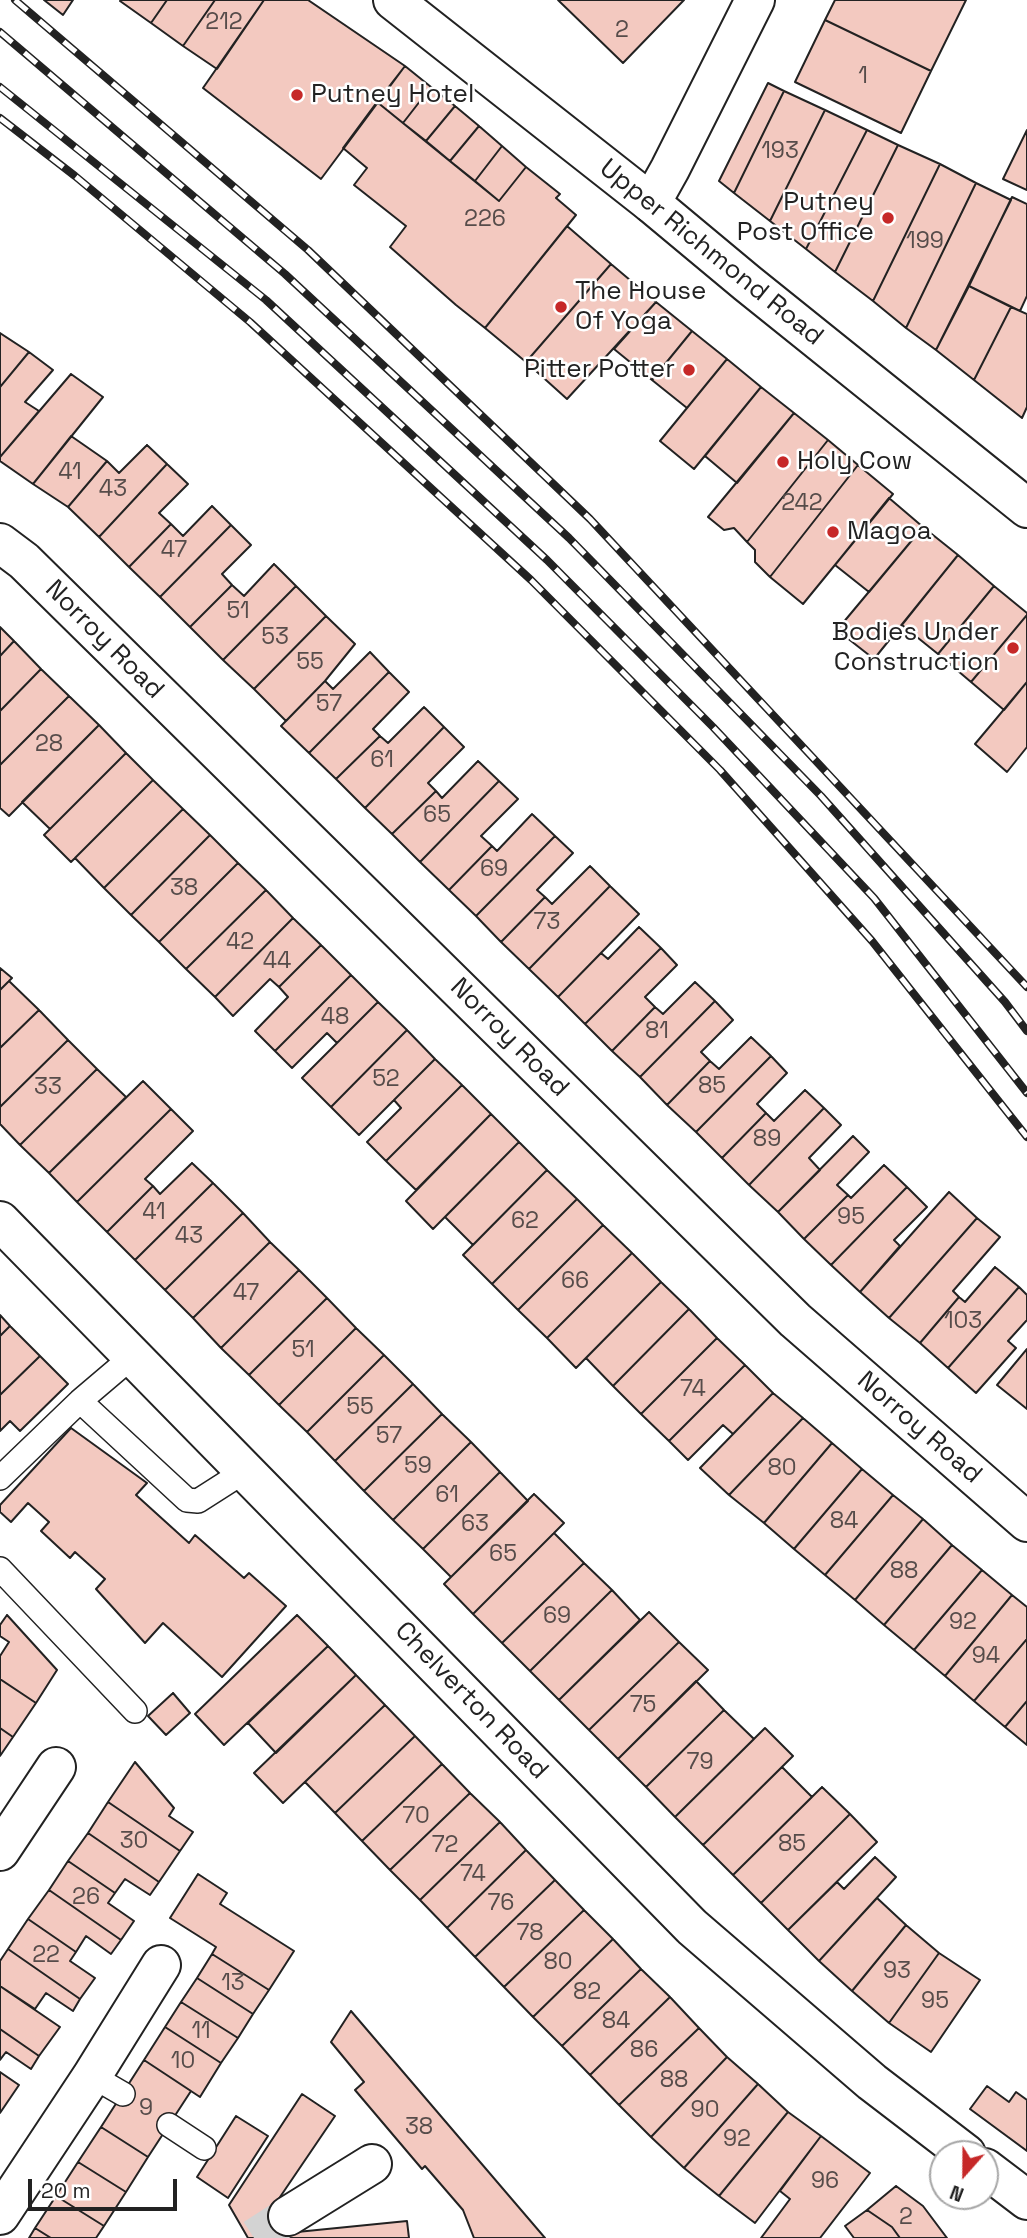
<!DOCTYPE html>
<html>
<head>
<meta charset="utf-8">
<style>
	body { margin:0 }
	#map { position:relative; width:1027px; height:2238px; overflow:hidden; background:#fff; font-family:"Space Grotesk",sans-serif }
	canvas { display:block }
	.north { position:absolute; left:929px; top:2140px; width:70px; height:70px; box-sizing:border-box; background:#fff; border:2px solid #a7a7a7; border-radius:50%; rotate:201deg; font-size:19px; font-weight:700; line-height:28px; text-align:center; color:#222 }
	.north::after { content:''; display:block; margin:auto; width:24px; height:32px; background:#c62828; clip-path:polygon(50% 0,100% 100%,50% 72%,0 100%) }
	.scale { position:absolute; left:28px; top:2179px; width:149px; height:32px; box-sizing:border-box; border:4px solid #222; border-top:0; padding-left:9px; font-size:21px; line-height:24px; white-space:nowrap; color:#222; -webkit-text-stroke:5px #fff; paint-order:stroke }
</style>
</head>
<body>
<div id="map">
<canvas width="1027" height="2238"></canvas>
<div class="north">N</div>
<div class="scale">20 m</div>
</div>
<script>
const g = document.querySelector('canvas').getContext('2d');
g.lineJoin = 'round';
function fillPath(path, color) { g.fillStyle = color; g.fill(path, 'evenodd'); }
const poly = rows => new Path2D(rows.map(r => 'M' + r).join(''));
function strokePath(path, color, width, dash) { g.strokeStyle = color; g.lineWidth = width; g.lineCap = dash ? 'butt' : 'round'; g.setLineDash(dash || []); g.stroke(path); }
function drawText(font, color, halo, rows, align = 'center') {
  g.font = font + ' "Space Grotesk",sans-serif'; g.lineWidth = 5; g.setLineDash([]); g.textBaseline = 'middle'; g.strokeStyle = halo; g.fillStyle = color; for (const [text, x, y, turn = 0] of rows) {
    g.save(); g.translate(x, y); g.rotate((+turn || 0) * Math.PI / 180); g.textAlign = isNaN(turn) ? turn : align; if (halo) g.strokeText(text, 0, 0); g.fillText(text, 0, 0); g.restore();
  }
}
const building = poly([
	[44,0,73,0,63,15,44,0],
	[121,0,167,0,151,23,120,1,121,0],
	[167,0,215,0,183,46,151,23,167,0],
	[215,0,264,0,217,69,183,46,215,0],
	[264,0,308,0,405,66,321,179,203,88,264,0],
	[558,0,684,0,623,63,558,0],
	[835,0,966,0,931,71,825,20,835,0],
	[825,20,931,71,901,133,795,82,825,20],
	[405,66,431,87,403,123,377,102,405,66],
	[768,83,784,91,734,193,719,181,768,83],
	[431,87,455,106,426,141,403,123,431,87],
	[784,91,825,110,770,221,734,193,784,91],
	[377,102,499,201,526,167,560,194,556,198,576,215,485,328,456,305,390,247,406,226,354,185,367,168,343,148,377,102],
	[455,106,479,126,450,161,426,141,455,106],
	[825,110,867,130,806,249,770,221,825,110],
	[479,126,502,146,475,181,450,161,479,126],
	[867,130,898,145,835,272,806,249,867,130],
	[1027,130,1027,190,1003,179,1027,130],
	[898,145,940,164,873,301,835,272,898,145],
	[502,146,526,167,499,201,475,181,502,146],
	[940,164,976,183,906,328,873,301,940,164],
	[976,183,1011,200,936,350,906,328,976,183],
	[1012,197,1027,204,1027,296,1020,311,969,286,1012,197],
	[567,226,611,264,526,362,485,328,567,226],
	[611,264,656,302,567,399,526,362,611,264],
	[969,286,1011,307,974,380,936,350,969,286],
	[656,302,692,331,652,380,614,349,656,302],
	[1011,307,1027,314,1027,407,1022,418,974,380,1011,307],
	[692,331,727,359,687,408,652,380,692,331],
	[0,333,29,352,0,387,0,333],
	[29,352,53,370,25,402,39,411,0,457,0,387,29,352],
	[727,359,761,387,694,469,660,441,727,359],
	[71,374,103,397,33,484,0,461,0,457,71,374],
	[761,387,794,413,737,483,705,456,761,387],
	[794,413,828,440,747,542,734,528,724,530,708,517,794,413],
	[71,436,107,461,68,507,33,484,71,436],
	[828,440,858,465,770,577,755,562,755,550,747,542,828,440],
	[147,445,167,464,99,537,68,507,107,461,119,473,147,445],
	[167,464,188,484,159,513,171,524,129,567,99,537,167,464],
	[858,465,893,494,803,604,770,577,858,465],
	[889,498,923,527,869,592,835,565,889,498],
	[212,506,231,525,160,597,129,567,171,524,183,536,212,506],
	[231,525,251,545,222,574,232,585,190,627,160,597,231,525],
	[923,527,958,555,874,659,837,630,923,527],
	[958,555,994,586,938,654,902,625,958,555],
	[274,564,296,586,223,660,190,627,232,585,244,596,274,564],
	[296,586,326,616,254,689,223,660,296,586],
	[994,586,1027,613,1027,615,971,682,938,654,994,586],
	[1027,615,1027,682,1004,710,971,682,1027,615],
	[326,616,355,644,325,681,286,721,254,689,326,616],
	[0,627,14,641,0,656,0,627],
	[14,641,41,669,0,711,0,656,14,641],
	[370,652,389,672,309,753,281,726,325,681,333,689,370,652],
	[41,669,69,696,0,765,0,711,41,669],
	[389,672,409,692,373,729,380,736,336,779,309,753,389,672],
	[1027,682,1027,747,1007,772,975,744,1027,682],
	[69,696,99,725,9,816,0,808,0,765,69,696],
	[424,707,444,727,365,808,336,779,380,736,388,743,424,707],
	[99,725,126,753,50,829,22,802,99,725],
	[444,727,464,747,428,783,436,791,392,834,365,808,444,727],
	[126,753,153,780,71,862,44,835,126,753],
	[478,761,499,781,420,862,392,834,436,791,442,798,478,761],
	[153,780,183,809,104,888,75,858,153,780],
	[499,781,518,799,481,836,492,846,449,890,420,862,499,781],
	[183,809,210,835,131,915,104,888,183,809],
	[532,814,555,836,476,916,449,890,492,846,497,851,532,814],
	[210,835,238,863,159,942,131,915,210,835],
	[555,836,573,853,537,890,545,897,501,942,476,916,555,836],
	[238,863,266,890,186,969,159,942,238,863],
	[590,866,610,886,529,969,501,942,545,897,552,904,590,866],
	[610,886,639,914,558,997,529,969,610,886],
	[266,890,293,918,215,997,186,969,266,890],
	[293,918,321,945,279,987,270,979,233,1016,215,997,293,918],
	[639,927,661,948,585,1024,558,997,601,953,608,959,639,927],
	[321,945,351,975,275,1051,255,1031,288,997,279,987,321,945],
	[661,948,677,965,645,997,655,1007,612,1051,585,1024,661,948],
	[0,968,12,978,0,990,0,968],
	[351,975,378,1002,337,1043,327,1033,292,1068,275,1051,351,975],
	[9,981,39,1010,0,1048,0,990,9,981],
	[695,982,715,1001,640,1077,612,1051,655,1007,663,1014,695,982],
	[715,1001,733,1020,701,1052,710,1061,667,1105,640,1077,715,1001],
	[378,1002,407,1030,331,1107,302,1078,378,1002],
	[39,1010,68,1040,0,1107,0,1048,39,1010],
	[407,1030,435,1059,359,1135,331,1107,407,1030],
	[751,1037,771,1056,696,1132,667,1105,710,1061,719,1069,751,1037],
	[68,1040,97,1069,20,1145,0,1124,0,1107,68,1040],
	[771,1056,787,1073,757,1104,766,1113,722,1158,696,1132,771,1056],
	[435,1059,462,1085,386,1161,367,1142,401,1108,394,1100,435,1059],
	[97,1069,126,1097,49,1173,20,1145,97,1069],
	[143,1081,171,1109,77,1202,49,1173,143,1081],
	[462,1085,491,1114,416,1190,386,1161,462,1085],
	[805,1090,824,1108,749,1185,722,1158,766,1113,774,1121,805,1090],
	[824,1108,841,1125,809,1158,820,1170,778,1212,749,1185,824,1108],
	[171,1109,193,1131,145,1179,153,1186,107,1232,77,1202,171,1109],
	[491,1114,519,1142,433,1229,406,1201,491,1114],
	[853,1136,869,1152,837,1185,848,1195,804,1239,778,1212,853,1136],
	[519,1142,547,1170,473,1245,445,1217,519,1142],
	[192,1163,213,1183,135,1260,107,1232,153,1186,160,1194,192,1163],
	[884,1165,907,1187,831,1265,804,1239,848,1195,851,1198,884,1165],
	[547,1170,577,1199,492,1284,463,1255,547,1170],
	[213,1183,243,1213,165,1290,135,1260,213,1183],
	[907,1187,927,1207,894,1240,900,1246,860,1292,831,1265,907,1187],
	[949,1192,977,1218,889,1318,860,1292,949,1192],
	[577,1199,603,1225,518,1310,492,1284,577,1199],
	[243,1213,270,1242,193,1318,165,1290,243,1213],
	[977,1218,1000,1237,953,1291,959,1297,920,1343,889,1318,977,1218],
	[603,1225,632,1253,547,1338,518,1310,603,1225],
	[270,1242,299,1270,221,1348,193,1318,270,1242],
	[632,1253,661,1282,576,1368,547,1338,632,1253],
	[995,1267,1019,1287,948,1368,920,1343,959,1297,965,1302,995,1267],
	[299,1270,327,1298,249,1375,221,1348,299,1270],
	[661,1282,689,1309,613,1386,586,1358,661,1282],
	[1019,1287,1027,1295,1027,1320,1008,1341,1016,1348,976,1393,948,1368,1019,1287],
	[327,1298,356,1328,279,1405,249,1375,327,1298],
	[689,1309,717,1338,641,1414,613,1386,689,1309],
	[0,1315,10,1326,0,1336,0,1315],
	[10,1326,40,1356,0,1395,0,1336,10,1326],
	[356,1328,384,1355,307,1432,279,1405,356,1328],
	[717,1338,745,1365,669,1441,641,1414,717,1338],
	[1027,1349,1027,1409,997,1385,1027,1349],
	[384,1355,413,1384,335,1461,307,1432,384,1355],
	[40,1356,68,1384,20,1431,10,1421,0,1431,0,1395,40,1356],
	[745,1365,773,1393,733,1434,723,1425,688,1460,669,1441,745,1365],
	[413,1384,442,1414,364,1491,335,1461,413,1384],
	[773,1393,803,1418,729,1495,700,1468,773,1393],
	[442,1414,471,1442,393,1520,364,1491,442,1414],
	[803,1418,832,1443,764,1523,729,1495,803,1418],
	[71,1428,147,1483,136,1495,189,1543,195,1535,244,1578,249,1573,286,1606,222,1677,163,1623,145,1643,96,1589,105,1579,75,1552,70,1558,41,1531,49,1522,28,1503,11,1522,0,1512,0,1505,71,1428],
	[471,1442,500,1472,423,1549,393,1520,471,1442],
	[832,1443,862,1469,794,1549,764,1523,832,1443],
	[862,1469,893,1495,825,1575,794,1549,862,1469],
	[500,1472,528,1501,451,1577,423,1549,500,1472],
	[534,1494,564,1523,473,1614,444,1584,534,1494],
	[893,1495,923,1519,855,1600,825,1575,893,1495],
	[923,1519,952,1545,884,1625,855,1600,923,1519],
	[554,1533,584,1563,502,1643,473,1614,554,1533],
	[952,1545,982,1570,914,1650,884,1625,952,1545],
	[584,1563,612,1590,530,1671,502,1643,584,1563],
	[982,1570,1012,1595,945,1676,914,1650,982,1570],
	[612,1590,640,1620,559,1700,530,1671,612,1590],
	[1012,1595,1027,1607,1027,1639,974,1701,945,1676,1012,1595],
	[649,1612,679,1642,589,1730,559,1700,649,1612],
	[7,1615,57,1670,36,1703,0,1679,0,1656,9,1642,0,1636,0,1625,7,1615],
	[297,1615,328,1646,224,1745,195,1714,297,1615],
	[1027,1639,1027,1701,1005,1727,974,1701,1027,1639],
	[679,1642,708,1670,618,1759,589,1730,679,1642],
	[328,1646,356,1675,276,1753,248,1723,328,1646],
	[356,1675,385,1705,283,1803,254,1773,356,1675],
	[0,1679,36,1703,13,1737,0,1728,0,1679],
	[696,1681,724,1710,646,1787,618,1759,696,1681],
	[173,1693,190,1713,166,1735,148,1716,173,1693],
	[1027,1701,1027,1745,1005,1727,1027,1701],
	[385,1705,415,1736,335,1813,305,1782,385,1705],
	[724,1710,754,1739,675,1817,646,1787,724,1710],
	[0,1728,13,1737,0,1756,0,1728],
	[765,1728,793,1756,703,1845,675,1817,765,1728],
	[415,1736,442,1764,362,1841,335,1813,415,1736],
	[135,1762,174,1808,169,1816,193,1832,180,1851,108,1802,135,1762],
	[442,1764,470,1793,390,1870,362,1841,442,1764],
	[782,1767,812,1797,733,1875,703,1845,782,1767],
	[822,1787,850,1814,761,1903,733,1875,822,1787],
	[470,1793,500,1822,420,1900,390,1870,470,1793],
	[108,1802,180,1851,159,1882,88,1833,108,1802],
	[850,1814,877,1842,788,1930,761,1903,850,1814],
	[500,1822,526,1850,447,1928,420,1900,500,1822],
	[88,1833,159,1882,150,1895,125,1879,115,1893,68,1861,88,1833],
	[526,1850,555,1880,475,1957,447,1928,526,1850],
	[875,1857,896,1877,819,1961,788,1930,837,1882,844,1889,875,1857],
	[68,1861,115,1893,108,1903,134,1921,121,1940,49,1890,68,1861],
	[198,1874,227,1893,220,1904,294,1951,269,1990,212,1954,216,1947,170,1918,198,1874],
	[555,1880,584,1910,504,1987,475,1957,555,1880],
	[49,1890,121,1940,111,1954,86,1936,76,1952,28,1919,49,1890],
	[877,1898,906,1925,852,1991,819,1961,877,1898],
	[584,1910,613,1939,533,2017,504,1987,584,1910],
	[28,1919,76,1952,70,1961,95,1978,80,1999,8,1949,28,1919],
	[906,1925,939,1953,889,2023,852,1991,906,1925],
	[613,1939,641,1969,562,2046,533,2017,613,1939],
	[8,1949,80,1999,73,2011,46,1993,35,2009,0,1986,0,1961,8,1949],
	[939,1953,980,1980,931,2052,889,2023,939,1953],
	[212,1954,269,1990,253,2014,197,1978,212,1954],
	[641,1969,670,1997,590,2075,562,2046,641,1969],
	[197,1978,253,2014,238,2038,181,2002,197,1978],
	[0,1986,60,2027,39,2056,0,2029,0,1986],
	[670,1997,699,2028,619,2105,590,2075,670,1997],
	[181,2002,238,2038,221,2063,165,2027,181,2002],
	[351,2011,545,2238,474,2238,463,2210,425,2166,422,2169,355,2090,364,2082,331,2042,351,2011],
	[165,2027,221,2063,200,2097,144,2060,165,2027],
	[699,2028,727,2057,651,2137,619,2105,699,2028],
	[0,2029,39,2056,31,2069,6,2052,0,2060,0,2029],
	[727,2057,758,2084,684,2168,651,2137,727,2057],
	[144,2060,191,2091,148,2157,101,2127,144,2060],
	[0,2072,19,2085,0,2113,0,2072],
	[758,2084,788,2112,719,2196,684,2168,758,2084],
	[987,2086,1009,2102,1016,2092,1027,2100,1027,2151,970,2109,987,2086],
	[302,2094,335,2116,278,2200,297,2232,407,2221,409,2238,248,2238,229,2205,302,2094],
	[788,2112,821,2136,755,2223,719,2196,788,2112],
	[236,2116,268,2136,228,2198,197,2177,236,2116],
	[101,2127,148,2157,126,2192,78,2162,101,2127],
	[821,2136,870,2173,820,2238,761,2238,790,2199,780,2191,821,2136],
	[78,2162,126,2192,104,2226,56,2196,78,2162],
	[896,2186,923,2206,947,2238,900,2238,892,2227,867,2210,896,2186],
	[56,2196,104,2226,96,2238,51,2238,35,2228,56,2196],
	[867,2210,892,2227,900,2238,854,2238,845,2226,867,2210],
	[35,2228,51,2238,29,2238,35,2228]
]);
fillPath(building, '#f3c9c0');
strokePath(building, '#222', 2);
strokePath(poly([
	[254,2238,288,2216]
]), '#d3d3d3', 38, [38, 19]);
const lane = poly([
	[80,1401,187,1500,198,1501,245,1471],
	[0,1478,80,1401,133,1356],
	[0,1569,135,1711],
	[92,2076,123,2094],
	[169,2125,204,2148]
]);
const street = poly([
	[651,203,670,169,755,0],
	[0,543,24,561,795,1320,1027,1522],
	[0,1221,692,1927,872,2082,966,2154],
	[0,1851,56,1767],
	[985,2168,1027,2200],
	[0,2215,92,2076,161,1965],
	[288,2216,372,2164]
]);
const highway = poly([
	[393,0,651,203,747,283,1027,508]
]);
strokePath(lane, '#222', 26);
strokePath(street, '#222', 42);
strokePath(highway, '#222', 42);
strokePath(lane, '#fff', 23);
strokePath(street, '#fff', 38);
strokePath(highway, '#fff', 38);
const rail = poly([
	[15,0,308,250,590,519,1027,987],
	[0,32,285,274,569,538,821,796,1005,1002,1027,1031],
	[0,87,266,300,547,560,713,727,874,898,1027,1093],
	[0,118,75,176,250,322,531,580,720,770,872,941,1027,1137]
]);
strokePath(rail, '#222', 8);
strokePath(rail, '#fff', 5, [16]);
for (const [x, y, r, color] of [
	[297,95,7,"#c62828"],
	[888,218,7,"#c62828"],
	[561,307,7,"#c62828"],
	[689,370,7,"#c62828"],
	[783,462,7,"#c62828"],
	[833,532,7,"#c62828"],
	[1013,648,7,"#c62828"]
]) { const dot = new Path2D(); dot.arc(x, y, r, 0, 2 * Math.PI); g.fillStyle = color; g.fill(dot); strokePath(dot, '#fff', 2.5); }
drawText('23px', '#564c4a', null, [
	["212",224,23],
	["2",622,31],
	["1",863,77],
	["193",780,152],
	["226",485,220],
	["199",925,242],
	["41",70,473],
	["43",113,490],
	["242",802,504],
	["47",174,551],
	["51",238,612],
	["53",275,638],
	["55",310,663],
	["57",329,705],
	["28",49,745],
	["61",382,761],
	["65",437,816],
	["69",494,870],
	["38",184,889],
	["73",547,923],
	["42",240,943],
	["44",277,962],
	["48",335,1018],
	["81",657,1032],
	["52",386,1080],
	["85",712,1087],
	["33",48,1088],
	["89",767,1140],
	["41",154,1213],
	["95",851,1218],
	["62",525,1222],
	["43",189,1237],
	["66",575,1282],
	["47",246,1294],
	["103",963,1322],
	["51",303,1351],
	["74",693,1390],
	["55",360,1408],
	["57",389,1437],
	["59",418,1467],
	["80",782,1469],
	["61",447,1496],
	["84",844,1522],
	["63",475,1525],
	["65",503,1555],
	["88",904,1572],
	["69",557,1617],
	["92",963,1623],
	["94",986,1657],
	["75",643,1706],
	["79",700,1763],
	["70",416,1817],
	["30",134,1842],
	["85",792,1845],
	["72",445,1846],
	["74",473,1875],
	["26",86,1898],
	["76",501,1904],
	["78",530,1934],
	["22",46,1956],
	["80",558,1963],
	["93",897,1972],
	["13",233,1984],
	["82",587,1993],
	["95",935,2002],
	["84",616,2022],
	["11",201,2032],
	["86",644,2051],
	["10",183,2062],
	["88",674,2081],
	["9",146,2109],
	["90",705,2111],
	["38",419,2128],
	["92",737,2140],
	["96",825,2182],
	["2",906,2218]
]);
drawText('26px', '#222', '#fff', [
	["Putney Hotel",311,95],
	["Putney",874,203,"right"],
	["Post Office",874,233,"right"],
	["The House",575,292],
	["Of Yoga",575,322],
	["Pitter Potter",675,370,"right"],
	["Holy Cow",797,462],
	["Magoa",847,532],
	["Bodies Under",999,633,"right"],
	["Construction",999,663,"right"]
], 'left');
drawText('26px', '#222', '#fff', [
	["Upper Richmond Road",711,253,39],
	["Norroy Road",104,640,45],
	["Norroy Road",509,1038,45],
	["Norroy Road",919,1428,41],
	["Chelverton Road",471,1701,46]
]);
</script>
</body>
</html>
